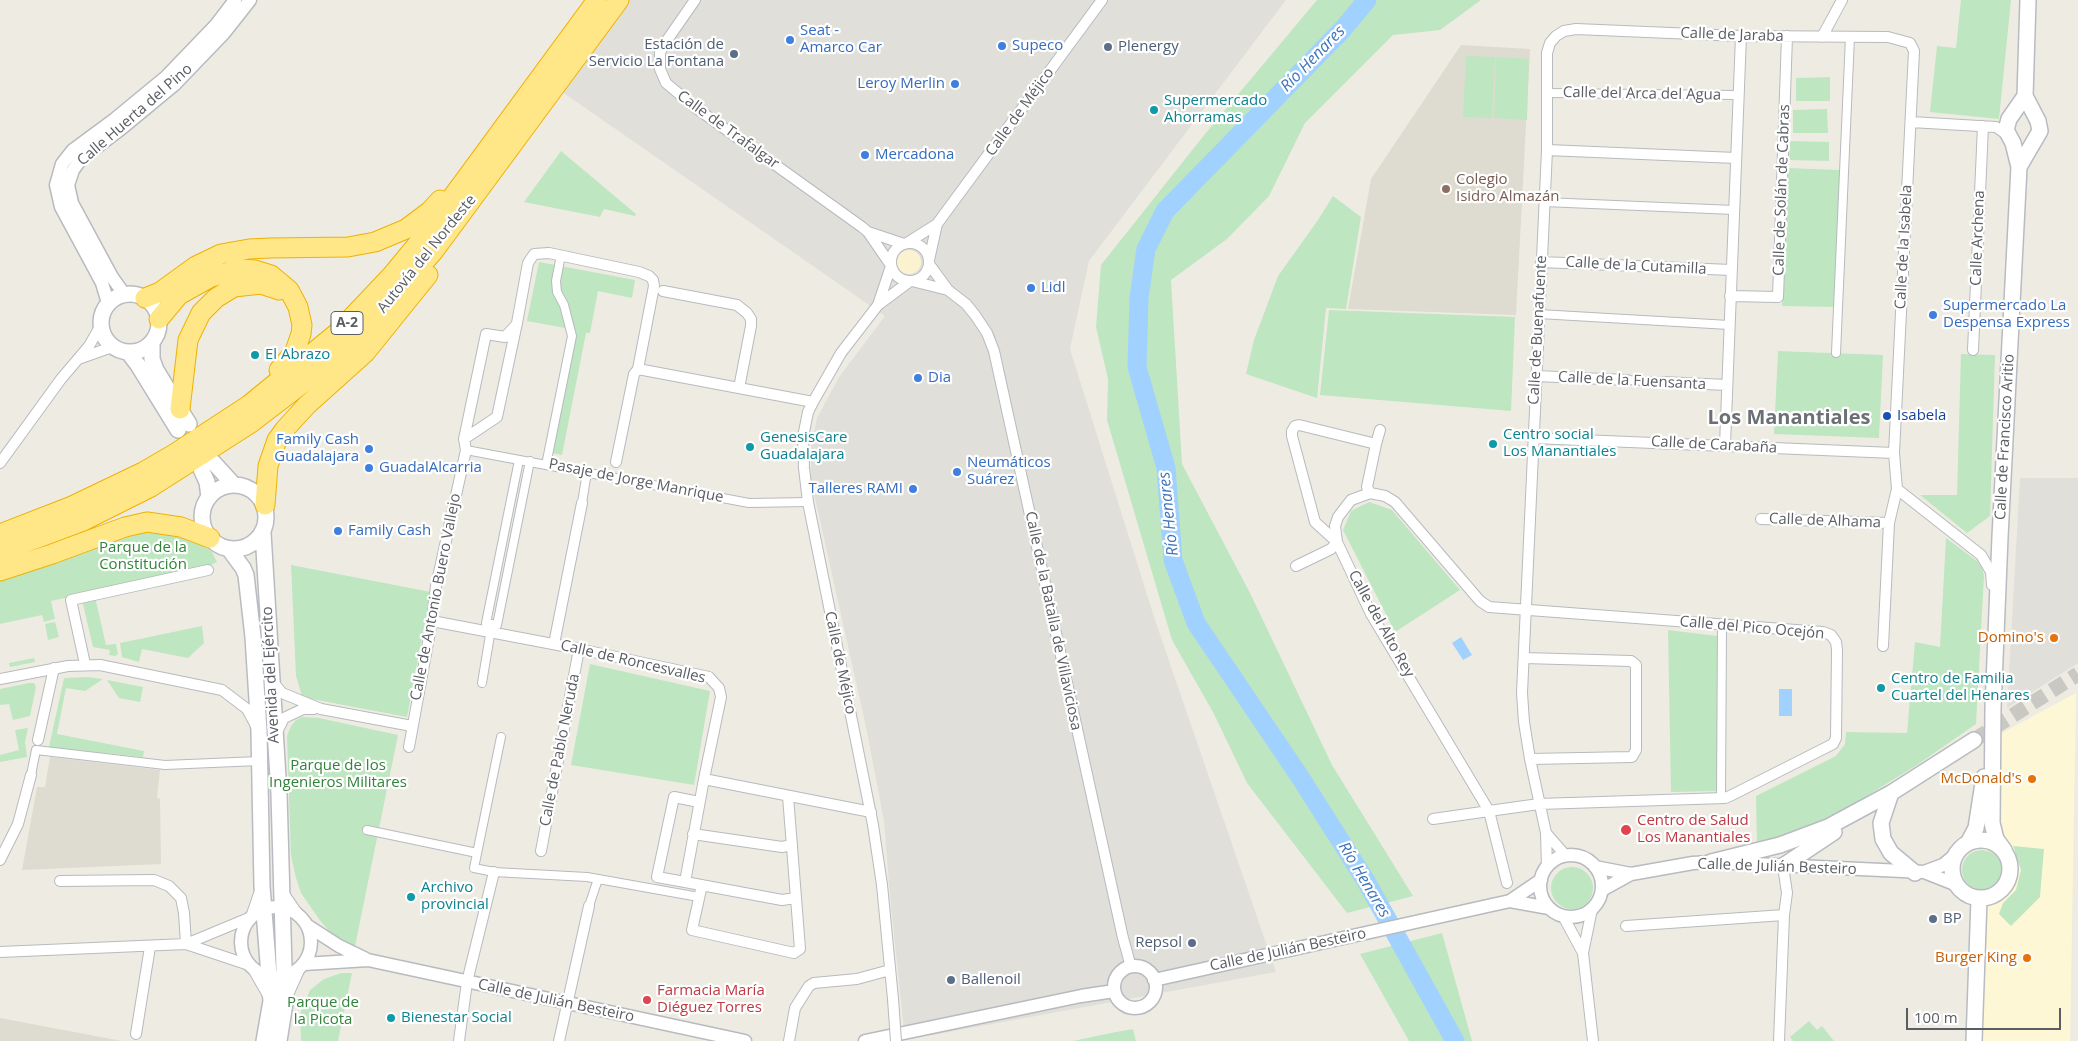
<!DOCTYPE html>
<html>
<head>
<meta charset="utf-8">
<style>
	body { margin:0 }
	#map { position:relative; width:2078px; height:1041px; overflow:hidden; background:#eeece2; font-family:"Open Sans",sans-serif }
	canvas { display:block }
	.scale { position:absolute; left:1906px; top:1008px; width:155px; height:22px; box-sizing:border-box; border:2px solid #5a5e63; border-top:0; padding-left:6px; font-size:15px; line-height:18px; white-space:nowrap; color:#5a5e63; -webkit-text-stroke:4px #fff; paint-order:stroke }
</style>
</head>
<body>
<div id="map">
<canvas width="2078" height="1041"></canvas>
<div class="scale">100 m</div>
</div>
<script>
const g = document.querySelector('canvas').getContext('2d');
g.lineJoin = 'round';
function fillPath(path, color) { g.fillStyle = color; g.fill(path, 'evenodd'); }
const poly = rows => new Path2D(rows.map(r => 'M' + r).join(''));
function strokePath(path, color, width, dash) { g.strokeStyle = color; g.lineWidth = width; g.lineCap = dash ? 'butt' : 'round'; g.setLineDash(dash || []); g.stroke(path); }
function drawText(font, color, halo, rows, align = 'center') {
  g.font = font + ' "Open Sans",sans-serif'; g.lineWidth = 4.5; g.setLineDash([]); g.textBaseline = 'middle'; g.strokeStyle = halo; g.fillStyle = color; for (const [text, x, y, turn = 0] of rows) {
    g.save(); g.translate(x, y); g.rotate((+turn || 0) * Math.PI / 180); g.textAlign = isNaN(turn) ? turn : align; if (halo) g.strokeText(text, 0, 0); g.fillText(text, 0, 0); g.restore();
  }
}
fillPath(poly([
	[2076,693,2070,1041,1976,1041,1979,899,1991,739]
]), '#fef7d6');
fillPath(poly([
	[619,0,1286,0,1089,261,1070,349,1155,620,1276,972,905,1040,890,896,884,821,866,727,811,480,811,448,817,418,839,377,885,316,555,87],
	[2020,478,2078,478,2078,663,2007,708]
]), '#e1dfda');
fillPath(poly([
	[1461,45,1530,49,1516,315,1348,309,1371,179],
	[50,757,160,770,157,798,160,799,161,864,22,870,37,787,45,787],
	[0,1018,122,1041,0,1041]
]), '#dedbd0');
fillPath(poly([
	[1317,0,1481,0,1440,30,1393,35,1305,123,1269,196,1227,239,1171,280,1182,464,1250,593,1332,765,1413,896,1347,913,1247,783,1214,714,1172,640,1107,420,1108,379,1096,327,1101,265,1205,134],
	[1961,0,2011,0,1999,119,1930,112,1937,46,1956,48],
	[1466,56,1495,57,1492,118,1463,117],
	[1496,57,1529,59,1527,120,1494,118],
	[1830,77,1830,101,1796,101,1796,78],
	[1827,109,1828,133,1793,133,1793,110],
	[1790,141,1829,142,1829,161,1789,160],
	[561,151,636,214,635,216,604,209,600,217,524,202],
	[1788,168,1840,170,1834,307,1782,306],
	[1333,196,1361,217,1346,309,1326,308,1317,398,1246,374,1254,340,1278,276,1318,220],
	[539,262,635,280,632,298,598,291,590,333,586,333,562,455,552,453,576,330,527,321],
	[1329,310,1515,317,1511,411,1320,395],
	[1778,351,1883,355,1879,438,1774,434],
	[1961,354,1995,355,1990,516,1967,533,1920,495,1957,495],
	[1369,502,1392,510,1460,590,1395,632,1343,530,1351,511],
	[156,532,192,538,212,552,217,562,206,567,51,601,55,619,44,622,42,615,0,624,0,580,116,540,141,533],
	[1946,538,1977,561,1982,568,1984,576,1976,724,1917,765,1837,814,1799,832,1757,845,1756,796,1836,756,1845,744,1846,732,1907,733,1915,642,1940,647],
	[291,565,431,592,407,717,312,699,302,696,296,676],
	[95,597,106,645,116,644,118,654,115,656,109,655,110,650,93,647,82,600],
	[55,622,59,637,48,640,45,624],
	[202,626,204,643,188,658,142,649,139,662,122,657,120,643],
	[1668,630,1717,636,1717,791,1671,792],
	[34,658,35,662,10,667,9,663],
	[590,664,710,691,694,785,571,765],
	[87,677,103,679,85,691,66,688,57,734,144,751,143,757,49,747,64,678],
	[107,680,143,687,140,702,119,698],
	[29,683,34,683,36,687,30,716,13,720,9,704,0,705,0,689],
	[302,717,319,718,398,735,354,951,328,930,319,919,301,893,296,878,291,855,287,736,291,726,296,720],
	[28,728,25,742,27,757,0,762,0,755,19,750,15,730],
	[2013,846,2044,849,2040,897,2011,926,1999,914,2003,903,2016,890,2021,870],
	'1962 870a20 20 0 1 1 40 0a20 20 0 1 1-40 0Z',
	'1551 888a21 21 0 1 1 42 0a21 21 0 1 1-42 0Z',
	[1442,933,1472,1041,1409,1041,1360,954],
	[341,973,352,973,338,1041,301,1041,300,1014,310,990,324,979],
	[1809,1021,1817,1030,1822,1026,1834,1041,1793,1041,1790,1037],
	[1133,1029,1136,1041,1073,1041,1111,1033]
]), '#bee6c0');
fillPath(poly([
	'897 262a12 12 0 1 1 24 0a12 12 0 1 1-24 0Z'
]), '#fbf3d0');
fillPath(poly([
	[1461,637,1472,655,1463,660,1452,643],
	[1779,689,1792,689,1792,716,1779,716]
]), '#a1d1ff');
strokePath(poly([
	[1367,0,1342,30,1165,211,1146,249,1139,298,1137,367,1166,468,1173,560,1196,623,1300,777,1366,881,1455,1041]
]), '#a1d1ff', 19);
strokePath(poly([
	[1974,740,2078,674]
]), '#c9c8c2', 15, [15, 8]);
const pedestrian = poly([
	[1547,93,1738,95],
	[1544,202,1734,210],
	[1539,314,1729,325],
	[1836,353,1850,37],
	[1627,380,1663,382],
	[466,450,749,503,808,502],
	[519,460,486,623,497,625,530,461],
	[546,465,572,336,564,305,557,292,556,281,561,255],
	[582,503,587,472],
	[482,683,491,629],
	[501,737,474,868,494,872,587,877,699,897],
	[31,775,36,750,165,765,259,761],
	[1721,798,1722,625],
	[367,830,477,853],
	[589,906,598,879]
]);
const minor = poly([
	[695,0,663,46,660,53,660,69,666,83,696,108,862,227,868,232,890,264],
	[1822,37,1842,0],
	[1911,122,1996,127,2006,134],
	[1547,150,1736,158],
	[868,232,904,244],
	'891 262a19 19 0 1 1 38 0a19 19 0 1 1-38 0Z',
	[907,243,937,224,1102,0],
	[929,260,937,224],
	[1541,262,1731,270],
	[929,264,948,290,966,304,975,315,987,333,994,351,1123,938,1131,967],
	[912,281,948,290],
	[663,291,737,305,747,313,751,319,751,326,739,388],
	[1730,296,1778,297,1787,36],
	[878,305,891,266],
	[1973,350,1983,126],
	[81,358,112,347],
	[638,369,813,402],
	[1536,376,1627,380],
	[1663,382,1727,385],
	[1533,438,1894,453],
	[464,439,486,334,505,337,517,324],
	[1376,444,1380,430],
	[1725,445,1741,36],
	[0,463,61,379,89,346,101,325],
	[1761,519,1889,523],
	[1296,566,1331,549,1337,542,1315,522,1292,436,1292,431,1295,426,1299,425,1376,444,1367,487,1370,493],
	[432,621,579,649,709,677,719,688,721,697,704,779,871,812],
	[554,644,582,503],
	[1883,646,1889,523,1897,489],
	[1524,658,1631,661,1636,665,1636,750,1632,757,1530,759],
	[85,664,71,600,208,570],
	[0,679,68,666,100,665,222,690,247,709,256,726],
	[273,682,282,693,321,709,412,726],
	[276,734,284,718,303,709,314,709],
	[38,740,54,668],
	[409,747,432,621,436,586,466,450,464,439,497,417,517,323,528,263,534,254,549,253,639,272,649,276,653,280,654,286,638,369,634,374,616,462],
	[699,802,674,797,657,877,685,882,704,779],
	[1433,819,1489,811,1539,804,1725,798,1730,796,1833,744,1836,738,1837,650,1836,642,1831,635,1823,632,1489,607,1480,601,1395,502,1385,496,1370,493,1351,500,1338,517,1335,526,1337,542,1371,614,1489,811,1507,883],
	[1546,833,1566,856],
	[693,834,782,847,792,845],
	[541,851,579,649],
	[0,860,18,824,31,775],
	[1547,867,1546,833,1530,759,1524,722,1522,693,1547,150,1547,53,1550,43,1556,36,1564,31,1576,29,1741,36,1888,37,1910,43,1914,51,1894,453,1897,489,1981,555,1991,572,1992,585],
	[60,881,154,880,169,886,181,898,184,913,186,944],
	[685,882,782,900,796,898],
	[702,885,692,930,794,953,800,949,788,796],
	[282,891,297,913],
	[1592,909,1583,953,1593,1041],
	[1563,916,1583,953],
	[1626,926,1784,915],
	[186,944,249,965],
	[0,952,186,944,251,917,260,891],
	[253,969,269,997],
	[287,997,300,968],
	[893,999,882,885,873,825,808,502,804,468,803,437,808,412,813,402,841,353,878,305,909,282],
	[136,1034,150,947],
	[459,1041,467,982,494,872],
	[559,1041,589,906],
	[789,1041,795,1008,809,986,814,983,857,979,890,970],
	[1779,1041,1784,915,1787,893,1783,866]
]);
const tertiary = poly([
	[124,294,112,277,72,203,68,185,73,170,81,159,122,128,174,85,224,33,250,0],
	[108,303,102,283,61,207,56,185,62,164,73,150,115,119,166,77,216,25,235,0],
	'1540 886a31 31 0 1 1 62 0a31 31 0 1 1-62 0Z',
	[1595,867,1631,874],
	[1924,872,1957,885],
	[1602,890,1631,874,1693,863,1711,862,1924,872,1943,865,1955,855],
	[1510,901,1549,908],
	'241 942a35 35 0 1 1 70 0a35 35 0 1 1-70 0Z',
	[308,926,339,946,366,959],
	[304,964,368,960,745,1041],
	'1114 987a21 21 0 1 1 42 0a21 21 0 1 1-42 0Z',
	[1154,980,1510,901,1541,880],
	[865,1041,1081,996,1114,991]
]);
const secondary = poly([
	[2019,167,2040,131,2038,121,2025,96,2028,0],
	'101 323a29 29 0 1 1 58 0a29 29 0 1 1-58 0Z',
	[152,343,152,359,156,370,189,424],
	[128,352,138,365,178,430],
	[213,462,234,485],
	[201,469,207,482,209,497],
	'202 517a32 32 0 1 1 64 0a32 32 0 1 1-64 0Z',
	[263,533,279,794,285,1003,279,1041],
	[229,549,243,568,246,575,253,637,259,731,262,886,271,1001,264,1041],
	[1891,793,1881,823,1883,839,1891,853,1915,873],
	'1952 869a29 29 0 1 1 58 0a29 29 0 1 1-58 0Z',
	[1968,843,1976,828,1984,777],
	[2004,850,1996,839,1992,823,1993,708,2000,537,2019,167,2013,143,2006,130,2009,119,2025,96],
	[1711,862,1780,845,1828,827,1891,793,1974,740],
	[1783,866,1834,832],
	[1974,1041,1979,899]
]);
const motorway = poly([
	[145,298,160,292,196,266,221,254,249,249,270,248,348,247,375,242,406,229,430,211,440,200],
	[159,319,179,295,211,277,240,269,255,270,271,275,289,290,298,307,302,325,301,334,295,351,279,370],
	[180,409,188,340,201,313,216,298,234,287,261,284,279,290],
	[265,505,268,466,277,440,285,429,307,405,365,353,428,275],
	[0,534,72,506,143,472,174,454,249,405,337,333,392,275,420,241,597,0],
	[0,552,83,521,151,487,251,423,324,367,372,321,433,252,619,0],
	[0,571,52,554,125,527,147,522,181,527,210,538]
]);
strokePath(pedestrian, '#b7babf', 10);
strokePath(minor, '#b7babf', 12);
strokePath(tertiary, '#b7babf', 15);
strokePath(secondary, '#b8bbc1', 18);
strokePath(motorway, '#f0b100', 21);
strokePath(pedestrian, '#fff', 8);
strokePath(minor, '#fff', 10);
strokePath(tertiary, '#fff', 12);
strokePath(secondary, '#fff', 15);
strokePath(motorway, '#ffe788', 19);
const minorBridge = poly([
	[893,999,896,1041]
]);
strokePath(minorBridge, '#b7babf', 12, []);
strokePath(minorBridge, '#fff', 10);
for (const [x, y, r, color] of [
	[790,40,5,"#3f7fe0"],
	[1002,46,5,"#3f7fe0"],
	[1108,47,5,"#5c6f8a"],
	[734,54,5,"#5c6f8a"],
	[955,84,5,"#3f7fe0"],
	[1154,110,5,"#0f9aa8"],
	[865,155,5,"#3f7fe0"],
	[1446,189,5,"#8d6e63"],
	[1031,288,5,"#3f7fe0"],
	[1933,315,5,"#3f7fe0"],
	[255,355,5,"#0f9aa8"],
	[918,378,5,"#3f7fe0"],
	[1887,416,5,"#1a4fb4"],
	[1493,444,5,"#0f9aa8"],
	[750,447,5,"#0f9aa8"],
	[369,449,5,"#3f7fe0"],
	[369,468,5,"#3f7fe0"],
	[957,472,5,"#3f7fe0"],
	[913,489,5,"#3f7fe0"],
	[338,531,5,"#3f7fe0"],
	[2054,638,5,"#e8710a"],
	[1881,688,5,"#0f9aa8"],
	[2032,779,5,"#e8710a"],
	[1626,830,6,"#e0444e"],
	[411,897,5,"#0f9aa8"],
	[1933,919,5,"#5c6f8a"],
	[1192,943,5,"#5c6f8a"],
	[2027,958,5,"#e8710a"],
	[951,980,5,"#5c6f8a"],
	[647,1000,5,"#e0444e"],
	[391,1018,5,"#0f9aa8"]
]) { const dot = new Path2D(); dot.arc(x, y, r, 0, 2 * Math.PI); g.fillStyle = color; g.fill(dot); strokePath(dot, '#fff', 2); }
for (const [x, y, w] of [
	[347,323,32]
]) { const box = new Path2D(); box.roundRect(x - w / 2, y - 11.5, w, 23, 4); g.fillStyle = '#fff'; g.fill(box); strokePath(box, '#5a5e63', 1); }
drawText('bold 14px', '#5a5e63', null, [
	["A-2",347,323]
]);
drawText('15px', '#366cbe', '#fff', [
	["Seat -",800,31],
	["Amarco Car",800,48],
	["Supeco",1012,46],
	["Leroy Merlin",945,84,"right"],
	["Mercadona",875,155],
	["Lidl",1041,288],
	["Supermercado La",1943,306],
	["Despensa Express",1943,323],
	["Dia",928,378],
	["Family Cash",359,440,"right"],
	["Guadalajara",359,457,"right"],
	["Neumáticos",967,463],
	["Suárez",967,480],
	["GuadalAlcarria",379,468],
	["Talleres RAMI",903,489,"right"],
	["Family Cash",348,531]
], 'left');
drawText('15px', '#5a5e63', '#fff', [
	["Calle de Jaraba",1732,35,2],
	["Calle del Arca del Agua",1642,94,1],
	["Calle de Méjico",1020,112,-54],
	["Calle Huerta del Pino",135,115,-41],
	["Calle de Trafalgar",728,130,36],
	["Calle de Solán de Cabras",1782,190,-88],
	["Calle Archena",1978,238,-88],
	["Calle de la Isabela",1904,247,-87],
	["Autovía del Nordeste",427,254,-51],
	["Calle de la Cutamilla",1636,266,3],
	["Calle de Buenafuente",1538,330,-87],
	["Calle de la Fuensanta",1632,381,3],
	["Calle de Francisco Aritio",2005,437,-87],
	["Calle de Carabaña",1714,445,3],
	["Pasaje de Jorge Manrique",636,481,11],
	["Calle de Alhama",1825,521,2],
	["Calle de Antonio Buero Vallejo",436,597,-79],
	["Calle de la Batalla de Villaviciosa",1053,621,78],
	["Calle del Alto Rey",1381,624,61],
	["Calle del Pico Ocejón",1752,628,5],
	["Calle de Roncesvalles",633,662,13],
	["Calle de Méjico",840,663,78],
	["Avenida del Ejército",271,675,-93],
	["Calle de Pablo Neruda",560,750,-79],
	["Calle de Julián Besteiro",1777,867,2],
	["Calle de Julián Besteiro",1288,950,-12],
	["Calle de Julián Besteiro",556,1001,12]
]);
drawText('15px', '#4e5e75', '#fff', [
	["Estación de",724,45,"right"],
	["Servicio La Fontana",724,62,"right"],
	["Plenergy",1118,47],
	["BP",1943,919],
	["Repsol",1182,943,"right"],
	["Ballenoil",961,980]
], 'left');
drawText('15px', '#0d838f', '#fff', [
	["Supermercado",1164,101],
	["Ahorramas",1164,118],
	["El Abrazo",265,355],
	["Centro social",1503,435],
	["Los Manantiales",1503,452],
	["GenesisCare",760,438],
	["Guadalajara",760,455],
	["Centro de Familia",1891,679],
	["Cuartel del Henares",1891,696],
	["Archivo",421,888],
	["provincial",421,905],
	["Bienestar Social",401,1018]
], 'left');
drawText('15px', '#785e54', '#fff', [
	["Colegio",1456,180],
	["Isidro Almazán",1456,197]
], 'left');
drawText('15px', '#164399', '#fff', [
	["Isabela",1897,416]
], 'left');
drawText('15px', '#32833a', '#fff', [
	["Parque de la",143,548],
	["Constitución",143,565],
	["Parque de los",338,766],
	["Ingenieros Militares",338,783],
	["Parque de",323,1003],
	["la Picota",323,1020]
]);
drawText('15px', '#c56008', '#fff', [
	["Domino's",2044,638],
	["McDonald's",2022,779],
	["Burger King",2017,958]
], 'right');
drawText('15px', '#be3a42', '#fff', [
	["Centro de Salud",1637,821],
	["Los Manantiales",1637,838],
	["Farmacia María",657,991],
	["Diéguez Torres",657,1008]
], 'left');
drawText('italic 16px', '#3f75bc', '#fff', [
	["Río Henares",1313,59,-46],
	["Río Henares",1169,514,-96],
	["Río Henares",1364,880,59]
]);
drawText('bold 20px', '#6b7075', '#fff', [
	["Los Manantiales",1789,418]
]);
</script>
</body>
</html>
